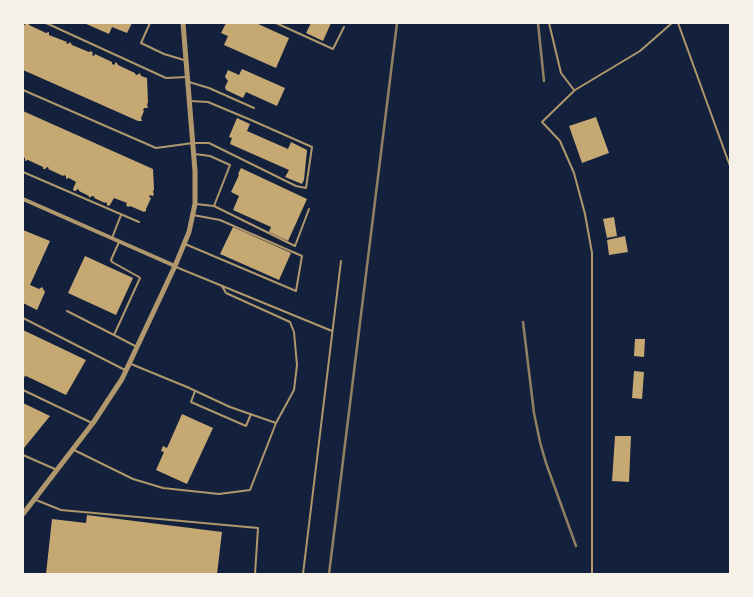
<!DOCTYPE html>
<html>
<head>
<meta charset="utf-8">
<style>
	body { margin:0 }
	#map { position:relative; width:753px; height:597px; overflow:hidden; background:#14213d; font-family:"Titillium Web",sans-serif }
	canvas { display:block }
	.frame { position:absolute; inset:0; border:24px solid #f6f1e7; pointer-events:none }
</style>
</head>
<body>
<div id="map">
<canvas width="753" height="597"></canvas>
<div class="frame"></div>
</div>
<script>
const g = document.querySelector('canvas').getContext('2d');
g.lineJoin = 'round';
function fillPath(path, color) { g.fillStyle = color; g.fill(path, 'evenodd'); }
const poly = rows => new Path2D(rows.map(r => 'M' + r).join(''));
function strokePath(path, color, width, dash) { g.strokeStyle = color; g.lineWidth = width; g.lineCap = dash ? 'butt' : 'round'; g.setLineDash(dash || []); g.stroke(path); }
fillPath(poly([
	[26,23,29,23,29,25,46,33,49,32,49,35,67,42,66,43,68,44,70,42,72,45,89,52,91,51,93,53,92,55,94,56,95,54,112,62,112,64,114,65,116,62,117,63,118,65,135,73,135,74,137,75,140,73,141,76,147,78,148,102,147,105,148,107,147,108,144,108,143,110,144,111,141,118,142,121,138,121,23,70,23,24,25,25],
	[84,23,132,23,127,33,112,27,109,34],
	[226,23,256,23,289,38,276,68,224,45,228,36,221,33],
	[311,23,331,23,323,41,306,33],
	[242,69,285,88,277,106,246,92,243,98,226,90,225,87,228,81,225,77,228,70,239,75],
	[23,111,153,169,154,189,153,192,154,194,153,196,150,195,149,197,151,198,146,209,146,211,144,212,130,206,128,207,126,205,127,203,114,198,110,205,108,206,107,205,107,203,105,202,105,203,94,198,95,197,92,196,89,198,89,196,79,191,79,190,77,189,76,191,74,191,73,189,76,182,69,178,66,179,66,176,64,175,63,176,48,169,49,168,47,167,45,169,43,169,43,167,28,160,25,161,25,158,23,157],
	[596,117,609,153,582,163,569,126],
	[237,118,250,124,247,131,288,149,291,142,307,150,304,180,302,184,285,177,289,170,230,144,232,138,229,137],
	[241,168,307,199,288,241,269,232,271,227,233,210,239,196,231,192,239,175,238,174],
	[614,217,617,236,607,238,603,219],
	[233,227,291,253,279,280,220,254],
	[23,230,50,241,30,285,39,289,42,287,45,292,37,310,23,303],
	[625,236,628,252,609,255,607,240],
	[85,256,133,278,116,315,68,293],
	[23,330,86,360,66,395,26,376,23,379,25,376,23,375],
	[635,339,645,339,644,357,634,356],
	[634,371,644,372,642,399,632,398],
	[23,403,50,416,24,448,23,448],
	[182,414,213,428,187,484,156,470,164,452,161,451,163,446,167,448],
	[615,436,631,436,629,482,612,481],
	[87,515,222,532,217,574,46,574,52,519,86,523]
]), '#c6a872');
strokePath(poly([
	[46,23,166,78,187,77],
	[150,23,141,43,164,54,184,60],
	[276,23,333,49,344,27],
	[549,23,561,73,574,90],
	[678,23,730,166],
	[189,82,209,88,254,108],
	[23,90,156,148,193,143,209,143,296,186,306,188,312,147,251,120,208,102,190,101],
	[195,154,210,156,230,165,214,206,196,204],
	[23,172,139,222],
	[214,206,295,246,309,209],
	[112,238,121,215],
	[119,242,111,260,112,262,139,277,140,278,114,335,137,347],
	[185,244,296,291,302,256,220,220,193,215],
	[176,267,332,331],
	[222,286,226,293,290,322,294,332,297,365,294,390,276,423],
	[67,311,114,335],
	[23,318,125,370],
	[23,390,92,423],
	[195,391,191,402,246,426,251,414],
	[74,450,133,479,163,488,219,494,250,490,276,423,230,407,187,387,131,364],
	[23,455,57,470],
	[36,500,61,510,258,528,255,574],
	[303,574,341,261],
	[592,574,592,253,585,214,574,173,560,141,542,122,575,90,640,51,672,23]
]), '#b1986c', 2);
strokePath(poly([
	[23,199,175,266]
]), '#b1986c', 4);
strokePath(poly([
	[23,514,93,423,122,379,175,266,189,232,195,204,195,171,183,23]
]), '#b1986c', 5);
strokePath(poly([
	[538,23,544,81],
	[523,322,534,413,540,442,546,463,576,546],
	[329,574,397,23]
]), '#918062', 2.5);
</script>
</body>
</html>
